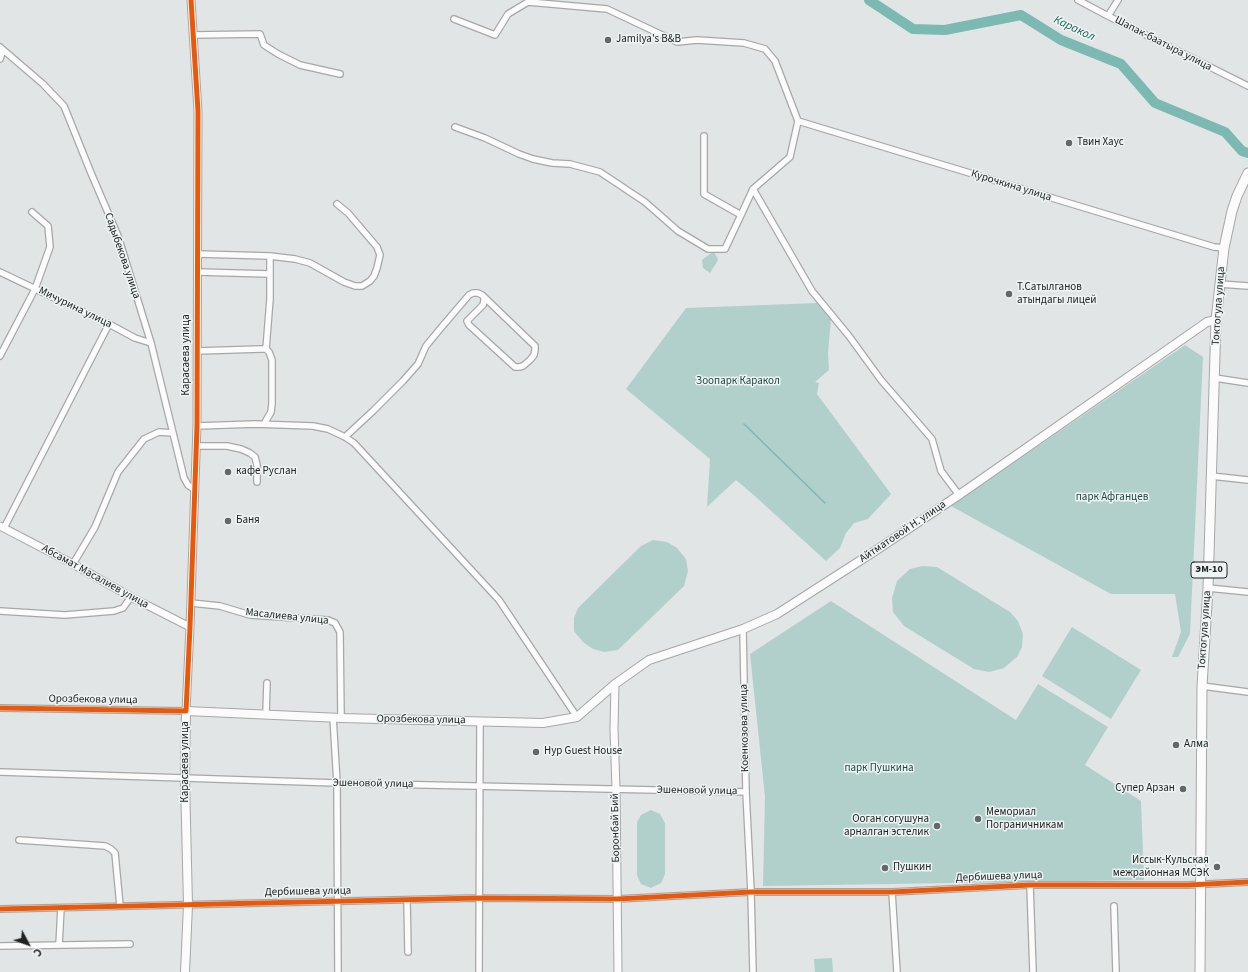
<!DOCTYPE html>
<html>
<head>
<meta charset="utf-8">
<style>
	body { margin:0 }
	#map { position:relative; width:1248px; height:972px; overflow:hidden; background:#e2e5e5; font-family:"Source Sans 3",sans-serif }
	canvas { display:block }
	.north { position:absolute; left:8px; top:924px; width:40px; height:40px; -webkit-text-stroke:3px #eef4f3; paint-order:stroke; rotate:131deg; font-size:11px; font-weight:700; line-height:16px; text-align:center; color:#212323 }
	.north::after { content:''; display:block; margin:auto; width:14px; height:18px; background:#212323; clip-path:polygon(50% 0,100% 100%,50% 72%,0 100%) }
</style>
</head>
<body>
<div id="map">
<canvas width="1248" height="972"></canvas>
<div class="north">С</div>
</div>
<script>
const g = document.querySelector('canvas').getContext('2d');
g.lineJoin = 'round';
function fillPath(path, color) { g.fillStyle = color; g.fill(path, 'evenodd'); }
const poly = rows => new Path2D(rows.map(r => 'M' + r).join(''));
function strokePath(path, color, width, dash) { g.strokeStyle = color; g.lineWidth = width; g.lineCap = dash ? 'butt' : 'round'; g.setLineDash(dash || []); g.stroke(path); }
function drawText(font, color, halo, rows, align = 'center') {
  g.font = font + ' "Source Sans 3",sans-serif'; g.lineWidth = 3; g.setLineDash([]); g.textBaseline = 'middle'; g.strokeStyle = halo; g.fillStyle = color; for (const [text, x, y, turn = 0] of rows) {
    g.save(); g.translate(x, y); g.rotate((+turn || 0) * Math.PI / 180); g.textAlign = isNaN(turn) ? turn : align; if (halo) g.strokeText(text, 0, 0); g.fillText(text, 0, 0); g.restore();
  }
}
fillPath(poly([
	[714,251,718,260,710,273,703,268,702,260],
	[817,303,831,319,828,353,829,370,815,382,819,383,817,394,891,494,868,519,854,523,846,533,840,548,826,561,757,498,736,480,707,507,710,459,626,389,686,308],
	[1185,345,1203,357,1190,634,1178,657,1172,657,1181,632,1175,594,1111,594,951,506],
	[653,540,667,542,677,548,686,559,688,571,684,586,618,650,604,652,593,649,583,642,574,631,574,618,578,608,641,546],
	[922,566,937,567,1010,612,1018,621,1023,634,1022,647,1017,657,1004,668,989,672,974,669,904,626,893,612,892,598,897,581,910,569],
	[831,601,1016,720,1038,684,1108,727,1085,765,1141,801,1144,880,763,886,765,797,750,654],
	[1072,627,1141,670,1111,719,1042,676],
	[651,810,660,814,665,823,665,874,661,883,651,888,641,884,637,875,637,822,641,815],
	[832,958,833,972,815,972,814,959]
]), '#b1d0cc');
strokePath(poly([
	[744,424,825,503]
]), '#7bb9b2', 1.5);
strokePath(poly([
	[869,0,913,29,945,30,1021,15,1061,40,1121,64,1155,103,1225,132,1242,151,1248,153]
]), '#7bb9b2', 10);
const minor = poly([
	[1078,0,1108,16,1248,86],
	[1108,16,1118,0],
	[454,19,495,35,508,14,528,2,607,9,677,42,697,40,744,43,765,49,775,61,798,121],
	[193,35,260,34,264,45,278,54,300,65,340,74],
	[0,47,43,84,64,106,91,173,118,236,151,343,184,478,188,485,195,490],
	[0,59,3,50],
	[798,121,1214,247,1224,248],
	[455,127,485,138,519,154,533,159,552,163,570,164,600,172,645,202,678,231,708,249,725,249,741,215],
	[704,136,704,194,741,215,753,189,790,157,798,121],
	[753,189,812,291,849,336,881,380,932,439,941,471,959,495],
	[198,254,270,256,295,259,310,263,344,282,355,286,362,286,370,281,374,276,377,268,380,255,377,247,348,213,337,204],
	[0,272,109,324,135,338,151,343],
	[198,272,269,274],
	[1220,284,1248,286],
	[266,349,270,299,270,256],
	[197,351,261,349,266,349,269,352,272,360,272,403,271,412,264,424],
	[0,356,35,289,50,247,48,226,32,212],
	[1215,378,1248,383],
	[197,426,255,424,313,426,328,429,345,437,354,443,499,600,577,717],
	[345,437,373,411,403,381,418,364,426,346,440,329,469,295,473,293,478,293,482,295,535,346,535,350,534,355,530,360,523,366,519,367,515,367,469,325,467,321,483,305,484,301,484,298],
	[197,446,227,446,241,449,250,453,255,457,257,465,257,482],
	[1211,476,1248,480],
	[4,528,109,324],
	[73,564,95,527,118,472,144,439,159,432,173,433],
	[1208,588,1248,592],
	[191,603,220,606,250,615,328,620,335,623,340,632,341,718],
	[0,611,65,615,114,611,123,608,131,597],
	[743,629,746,792,751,892,753,972],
	[1202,686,1248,692],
	[0,708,186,711],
	[266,714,267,683],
	[333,717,337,783,338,972],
	[0,772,337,783,746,792],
	[19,840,105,846,111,849,115,853,120,906],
	[1030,885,1033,972],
	[892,892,897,972],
	[407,900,408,952],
	[1114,906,1116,972],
	[0,909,479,898,617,899,751,892,892,892,1030,885,1188,885,1248,882],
	[59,945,61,908],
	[0,946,130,944],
	[479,972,480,721]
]);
const tertiary = poly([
	[0,526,73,564,131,597,190,627],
	[615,684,614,729,616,789,618,972],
	[186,711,190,627,197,426,198,111,191,0]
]);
const secondary = poly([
	[185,972,188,905,185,779,186,711,341,718,543,723,577,717,615,684,649,660,743,629,777,614,875,551,959,495,1207,322,1216,320]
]);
const trunk = poly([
	[1200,972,1202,686,1208,588,1216,320,1224,248,1232,211,1237,196,1248,173]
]);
strokePath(minor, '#a6a7a7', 8);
strokePath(tertiary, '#a6a7a7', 9);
strokePath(secondary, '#a6a7a7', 10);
strokePath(trunk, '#a6a7a7', 11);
strokePath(minor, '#fbfbfb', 5.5);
strokePath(tertiary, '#fbfbfb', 7);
strokePath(secondary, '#fbfbfb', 8);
strokePath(trunk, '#fbfbfb', 9);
strokePath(poly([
	[0,708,186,711,190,627,197,426,198,111,191,0],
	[0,909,479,898,617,899,751,892,892,892,1030,885,1188,885,1248,882]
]), '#e8590c', 5);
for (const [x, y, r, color] of [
	[608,40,4,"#656767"],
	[1069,143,4,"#656767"],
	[1009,294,4,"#656767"],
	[228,472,4,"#656767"],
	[228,521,4,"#656767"],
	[1176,745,4,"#656767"],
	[536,752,4,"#656767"],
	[1183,789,4,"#656767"],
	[978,819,4,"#656767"],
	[937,826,4,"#656767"],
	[1217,867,4,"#656767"],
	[885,868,4,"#656767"]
]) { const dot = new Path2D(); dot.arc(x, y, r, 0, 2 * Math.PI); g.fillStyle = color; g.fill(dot); strokePath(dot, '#eef4f3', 1.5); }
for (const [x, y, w] of [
	[1209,570,36]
]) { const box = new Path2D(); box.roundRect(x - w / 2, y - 8, w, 16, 3); g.fillStyle = '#eef4f3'; g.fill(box); strokePath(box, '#212323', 1); }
drawText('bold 10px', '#212323', null, [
	["ЭМ-10",1209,570]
]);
drawText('11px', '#212323', '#eef4f3', [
	["Jamilya's B&B",616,40],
	["Твин Хаус",1077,143],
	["Т.Сатылганов",1017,288],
	["атындагы лицей",1017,301],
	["кафе Руслан",236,472],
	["Баня",236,521],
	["Алма",1184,745],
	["Нур Guest House",544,752],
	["Супер Арзан",1175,789,"right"],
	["Мемориал",986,813],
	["Пограничникам",986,826],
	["Ооган согушуна",929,820,"right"],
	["арналган эстелик",929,833,"right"],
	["Иссык-Кульская",1209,861,"right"],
	["межрайонная МСЭК",1209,874,"right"],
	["Пушкин",893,868]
], 'left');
drawText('11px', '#212323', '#eef4f3', [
	["Шапак-баатыра улица",1163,44,27],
	["Курочкина улица",1011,186,17],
	["Садыбекова улица",122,256,71],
	["Токтогула улица",1219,306,-86],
	["Мичурина улица",75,308,26],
	["Карасаева улица",187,355,-90],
	["Айтматовой Н. улица",903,532,-34],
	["Абсамат Масалиев улица",95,577,29],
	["Масалиева улица",287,617,6],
	["Токтогула улица",1205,630,-86],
	["Орозбекова улица",93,700,1],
	["Орозбекова улица",421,720,1],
	["Коенкозова улица",745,728,-91],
	["Карасаева улица",186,762,-90],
	["Эшеновой улица",373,784,1],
	["Эшеновой улица",697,791,1],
	["Боронбай Бий",616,828,-91],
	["Дербишева улица",999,877,-2],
	["Дербишева улица",308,892,-1]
]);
drawText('11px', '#214944', '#eef4f3', [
	["Зоопарк Каракол",738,382],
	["парк Афганцев",1112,498],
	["парк Пушкина",879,769]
]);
drawText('italic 12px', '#1b625b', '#eef4f3', [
	["Каракол",1074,29,25]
]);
</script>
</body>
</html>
